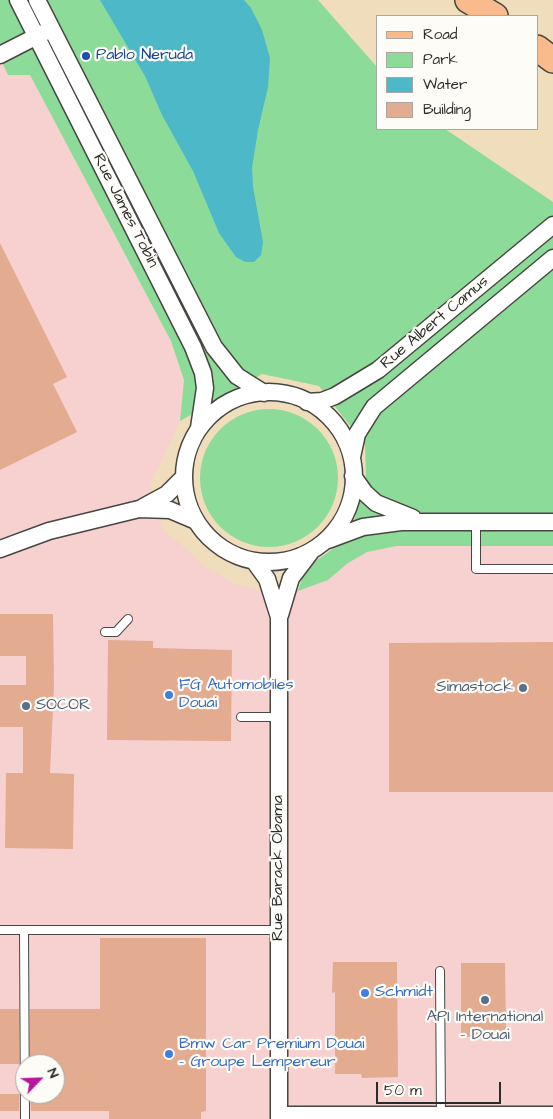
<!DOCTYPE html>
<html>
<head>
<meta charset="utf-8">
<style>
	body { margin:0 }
	#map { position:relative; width:553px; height:1119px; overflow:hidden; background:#efddbc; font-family:"Architects Daughter",sans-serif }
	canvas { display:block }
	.legend { position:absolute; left:376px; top:15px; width:162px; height:115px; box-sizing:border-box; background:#fdfcf7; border:1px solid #a9a8a5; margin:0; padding:6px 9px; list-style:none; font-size:15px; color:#2b2b2b }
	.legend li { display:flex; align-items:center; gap:10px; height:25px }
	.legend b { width:25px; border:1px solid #a9a8a5 }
	.north { position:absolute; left:15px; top:1054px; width:50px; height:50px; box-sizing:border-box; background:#fdfcf7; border:1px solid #a9a8a5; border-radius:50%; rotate:66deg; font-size:14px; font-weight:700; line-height:20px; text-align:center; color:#2b2b2b }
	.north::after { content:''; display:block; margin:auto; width:18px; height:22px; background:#b5179e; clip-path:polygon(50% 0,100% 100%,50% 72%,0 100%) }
	.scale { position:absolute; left:376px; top:1082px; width:125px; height:22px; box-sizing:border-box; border:2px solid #2b2b2b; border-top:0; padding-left:6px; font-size:15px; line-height:18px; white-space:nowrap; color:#2b2b2b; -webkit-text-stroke:4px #fdfcf7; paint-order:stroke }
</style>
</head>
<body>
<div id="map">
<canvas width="553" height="1119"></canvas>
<ul class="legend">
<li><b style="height:6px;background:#fabb8c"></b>Road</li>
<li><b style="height:14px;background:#8ddb98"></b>Park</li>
<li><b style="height:14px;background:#4cb8c8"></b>Water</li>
<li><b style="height:14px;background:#e3ab8f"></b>Building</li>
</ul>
<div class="north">N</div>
<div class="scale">50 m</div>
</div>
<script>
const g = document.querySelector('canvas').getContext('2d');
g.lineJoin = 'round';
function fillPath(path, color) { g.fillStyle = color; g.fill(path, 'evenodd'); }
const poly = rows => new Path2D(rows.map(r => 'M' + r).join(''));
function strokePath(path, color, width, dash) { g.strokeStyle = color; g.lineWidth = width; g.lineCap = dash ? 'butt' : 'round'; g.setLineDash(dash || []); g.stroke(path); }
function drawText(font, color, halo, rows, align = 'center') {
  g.font = font + ' "Architects Daughter",sans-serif'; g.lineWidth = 4.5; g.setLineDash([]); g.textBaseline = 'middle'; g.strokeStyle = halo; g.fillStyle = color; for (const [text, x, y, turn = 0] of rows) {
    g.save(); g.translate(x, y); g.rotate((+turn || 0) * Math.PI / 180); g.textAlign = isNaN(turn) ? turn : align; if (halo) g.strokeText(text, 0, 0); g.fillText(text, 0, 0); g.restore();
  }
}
fillPath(poly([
	[0,58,8,75,30,75,171,341,184,380,180,421,150,485,163,531,177,541,204,566,236,585,259,590,298,591,328,580,348,563,367,552,397,546,553,546,553,1119,0,1119],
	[25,1064,55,1064,55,1094,25,1094]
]), '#f7d0d0');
fillPath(poly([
	[0,0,318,0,377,67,377,129,445,129,553,202,553,546,397,546,367,552,348,563,328,580,298,591,305,569,349,537,366,480,365,445,319,386,262,374,180,421,184,380,171,341,30,75,8,75,0,58],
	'200 478a69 69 0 1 1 138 0a69 69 0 1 1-138 0Z'
]), '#8ddb98');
fillPath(poly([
	[100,0,244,0,251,8,262,30,270,58,268,87,258,130,252,168,253,187,263,242,261,255,254,262,245,262,236,257,219,233,193,171,162,115,145,76]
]), '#4cb8c8');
fillPath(poly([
	[0,243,67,377,53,384,77,432,0,470],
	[0,614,53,614,54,685,50,773,74,774,73,849,5,848,6,773,23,773,23,727,0,727,0,685,26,685,26,656,0,656],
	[108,640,153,641,153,648,232,650,231,741,107,740],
	[553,642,553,792,389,792,389,643],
	[100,938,206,938,206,1111,201,1112,201,1119,109,1119,109,1111,31,1111,30,1094,55,1094,55,1064,30,1064,30,1009,100,1009],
	[333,962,397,962,398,1077,362,1078,361,1074,335,1074,335,992,332,993],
	[461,963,505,963,506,1037,461,1037],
	[0,1009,19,1009,19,1064,0,1064],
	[0,1094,19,1094,19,1111,0,1111]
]), '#e3ab8f');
const lane = poly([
	[476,522,476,569,553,569],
	[105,632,116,632,128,619],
	[241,717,279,717],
	[0,930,279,930],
	[24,930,25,1119],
	[440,971,441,1115]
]);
const street = poly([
	[18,0,193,347,203,373,205,388,199,428],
	[37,0,214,347,237,376,264,393],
	[0,55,45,32],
	'184 477a85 85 0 1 1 170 0a85 85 0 1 1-170 0Z',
	[307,402,322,401,335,396,378,370,553,225],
	[352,457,357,434,374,407,553,258],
	[353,476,365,493,376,503,413,518],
	[143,507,167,494,184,477],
	[328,540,363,527,401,522,553,522],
	[0,549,49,531,139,509,170,510,196,521],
	[254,561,267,579,279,617,279,1119],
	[280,615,291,578,310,553],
	[279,1115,553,1115]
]);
const primary = poly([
	[468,0,495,16],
	[537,48,553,60]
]);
strokePath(lane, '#484641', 10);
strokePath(street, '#484641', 19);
strokePath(primary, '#484641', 28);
strokePath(lane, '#fff', 8);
strokePath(street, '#fff', 16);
strokePath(primary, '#fabb8c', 25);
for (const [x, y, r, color] of [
	[86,56,5,"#1a4fb4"],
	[523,688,5,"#5c6f8a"],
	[169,695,5,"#3f7fe0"],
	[26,706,5,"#5c6f8a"],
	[365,993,5,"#3f7fe0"],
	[485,1000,5,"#5c6f8a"],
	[169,1054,5,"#3f7fe0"]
]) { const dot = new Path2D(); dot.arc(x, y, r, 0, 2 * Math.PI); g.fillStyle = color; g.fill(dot); strokePath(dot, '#fdfcf7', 2); }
drawText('16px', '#164399', '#fdfcf7', [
	["Pablo Neruda",96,56]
], 'left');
drawText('16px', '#2b2b2b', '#fdfcf7', [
	["Rue James Tobin",125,211,63],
	["Rue Albert Camus",435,323,-40],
	["Rue Barack Obama",279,868,-90]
]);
drawText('16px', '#366cbe', '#fdfcf7', [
	["FG Automobiles",179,686],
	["Douai",179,704],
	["Schmidt",375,993],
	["Bmw Car Premium Douai",179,1045],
	["- Groupe Lempereur",179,1063]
], 'left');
drawText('16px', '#4e5e75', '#fdfcf7', [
	["Simastock",513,688],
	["SOCOR",36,706,"left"],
	["API International",485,1018,"center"],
	["- Douai",485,1036,"center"]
], 'right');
</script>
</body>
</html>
